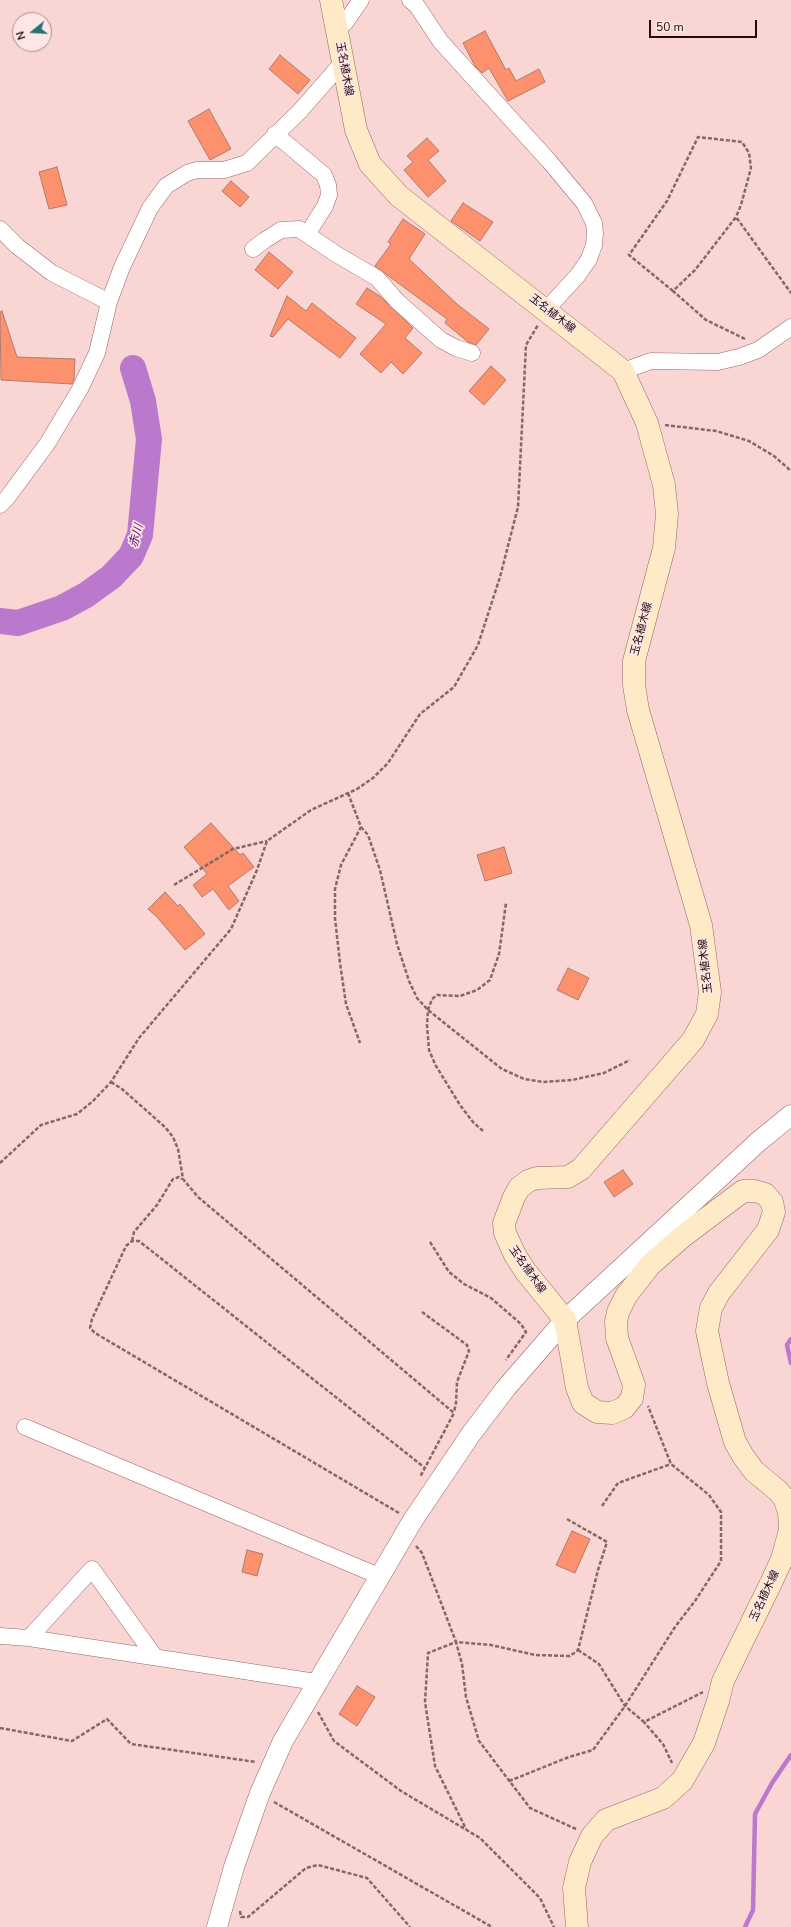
<!DOCTYPE html>
<html>
<head>
<meta charset="utf-8">
<style>
	body { margin:0 }
	#map { position:relative; width:791px; height:1927px; overflow:hidden; background:#f9d5d4; font-family:"Nunito Sans",sans-serif }
	canvas { display:block }
	.north { position:absolute; left:12px; top:12px; width:40px; height:40px; box-sizing:border-box; background:#fee6e5; border:1px solid #a58f8e; border-radius:50%; rotate:252deg; font-size:11px; font-weight:700; line-height:16px; text-align:center; color:#1f0c0c }
	.north::after { content:''; display:block; margin:auto; width:14px; height:18px; background:#277275; clip-path:polygon(50% 0,100% 100%,50% 72%,0 100%) }
	.scale { position:absolute; left:649px; top:20px; width:108px; height:18px; box-sizing:border-box; border:2px solid #1f0c0c; border-top:0; padding-left:5px; font-size:12px; line-height:14px; white-space:nowrap; color:#1f0c0c; -webkit-text-stroke:3px #fee6e5; paint-order:stroke }
</style>
</head>
<body>
<div id="map">
<canvas width="791" height="1927"></canvas>
<div class="north">N</div>
<div class="scale">50 m</div>
</div>
<script>
const g = document.querySelector('canvas').getContext('2d');
g.lineJoin = 'round';
const poly = rows => new Path2D(rows.map(r => 'M' + r).join(''));
function strokePath(path, color, width, dash) { g.strokeStyle = color; g.lineWidth = width; g.lineCap = dash ? 'butt' : 'round'; g.setLineDash(dash || []); g.stroke(path); }
function fillPath(path, color) { g.fillStyle = color; g.fill(path, 'evenodd'); }
function drawText(font, color, halo, rows, align = 'center') {
  g.font = font + ' "Nunito Sans","Noto Sans JP",sans-serif'; g.lineWidth = 3.5; g.setLineDash([]); g.textBaseline = 'middle'; g.strokeStyle = halo; g.fillStyle = color; for (const [text, x, y, turn = 0] of rows) {
    g.save(); g.translate(x, y); g.rotate((+turn || 0) * Math.PI / 180); g.textAlign = isNaN(turn) ? turn : align; if (halo) g.strokeText(text, 0, 0); g.fillText(text, 0, 0); g.restore();
  }
}
strokePath(poly([
	[791,1339,787,1345,791,1363],
	[745,1927,753,1910,755,1814,772,1783,791,1755]
]), '#bb79cd', 4.5);
strokePath(poly([
	[0,621,18,623,62,608,86,595,111,577,131,556,140,535,149,439,143,401,133,368]
]), '#bb79cd', 26);
const building = poly([
	[485,31,506,70,509,68,516,81,539,69,545,82,508,101,489,68,482,73,475,66,463,43,485,31],
	[280,55,310,80,298,94,269,69,280,55],
	[209,109,231,149,210,160,188,121,209,109],
	[427,138,439,151,428,160,446,181,428,197,404,170,413,162,407,156,427,138],
	[57,167,67,205,49,209,39,172,57,167],
	[231,181,249,197,240,207,222,191,231,181],
	[463,203,493,222,480,241,451,221,463,203],
	[403,219,425,234,409,259,457,304,489,329,476,345,468,342,445,323,447,319,375,266,391,244,388,242,403,219],
	[269,252,293,272,278,289,255,270,269,252],
	[367,288,381,297,413,328,405,338,422,353,403,374,391,362,381,373,360,354,386,324,356,304,367,288],
	[287,296,306,311,312,303,356,338,340,358,288,319,273,337,270,336,287,296],
	[2,311,17,357,75,359,74,379,72,384,1,380,0,312,2,311],
	[491,366,506,380,484,405,469,391,491,366],
	[211,823,240,855,243,853,254,867,228,886,239,901,229,910,213,889,202,897,193,885,207,874,184,847,211,823],
	[504,847,512,873,485,881,477,855,504,847],
	[165,892,178,906,180,904,205,934,185,950,157,917,148,909,165,892],
	[568,968,589,978,578,1000,557,990,568,968],
	[623,1170,633,1184,614,1197,604,1182,623,1170],
	[572,1531,590,1539,575,1573,556,1565,572,1531],
	[247,1550,263,1554,257,1576,242,1572,247,1550],
	[357,1686,375,1697,357,1726,339,1714,357,1686]
]);
fillPath(building, '#fd916d');
strokePath(building, '#ae7c6c', 1);
const minor = poly([
	[410,0,417,6,441,42,549,161,584,203,594,223,595,233,594,245,589,259,578,275,547,309],
	[337,28,345,23,361,0],
	[275,134,324,175,328,185,329,195,325,206,308,233],
	[0,229,17,246,52,273,109,302],
	[253,249,265,240,281,230,299,229,336,254,377,278,397,301,441,340,456,348,472,353],
	[623,371,651,361,718,362,739,357,758,350,791,327],
	[0,505,7,498,47,444,80,389,97,353,109,302,122,267,150,208,166,186,187,173,197,170,224,170,247,163,300,111,342,63],
	[25,1427,379,1576],
	[0,1636,29,1638,316,1682],
	[29,1638,92,1569,155,1657]
]);
const tertiary = poly([
	[217,1927,234,1867,260,1793,283,1741,413,1520,471,1434,506,1388,565,1320,758,1142,791,1115]
]);
const secondary = poly([
	[331,0,356,130,370,164,399,196,623,371,647,423,664,485,667,514,664,548,634,661,634,685,638,710,701,925,710,992,707,1014,693,1040,581,1169,568,1177,537,1178,528,1181,519,1188,514,1197,504,1223,505,1233,515,1255,526,1272,565,1320,577,1388,583,1403,597,1412,612,1413,624,1408,632,1398,634,1385,617,1338,616,1322,618,1312,626,1296,650,1265,682,1237,743,1191,755,1191,765,1194,772,1202,774,1212,768,1230,719,1293,711,1308,707,1331,718,1383,735,1442,743,1456,754,1471,777,1490,784,1498,789,1512,790,1530,782,1559,771,1583,723,1681,718,1701,704,1743,682,1781,663,1798,606,1820,592,1836,580,1862,574,1888,577,1927]
]);
strokePath(minor, '#966', 17);
strokePath(tertiary, '#966', 21);
strokePath(secondary, '#966', 23);
strokePath(poly([
	[673,291,629,255,667,201,698,137,742,142,749,153,751,168,741,205,736,217],
	[745,339,706,320,673,291,695,270,736,217,791,293],
	[665,425,716,431,749,441,774,456,791,471],
	[348,793,361,827,341,865,335,889,335,918,340,963,346,1004,360,1043],
	[361,827,368,835,380,870,397,944,409,981,417,998,428,1010,502,1069,524,1079,543,1082,572,1080,604,1073,630,1060],
	[174,885,233,849,267,841],
	[111,1082,122,1089,165,1127,173,1137,178,1149,183,1179,198,1197,454,1413,420,1477],
	[483,1131,473,1122,460,1105,436,1066,429,1050,427,1025,428,1010,432,999,437,995,460,996,477,990,490,980,499,954,506,903],
	[0,1163,41,1125,77,1114,93,1101,111,1082,139,1038,231,929,257,870,267,841,311,810,357,789,373,778,388,763,420,714,454,687,478,645,500,577,518,507,526,345,538,325],
	[132,1241,134,1232,157,1205,173,1179,179,1177,182,1179],
	[430,1242,449,1272,464,1284,491,1298,521,1324,526,1332,506,1360],
	[422,1312,467,1345,469,1351,457,1382,456,1403,454,1412],
	[602,1506,618,1483,671,1464],
	[399,1513,95,1333,90,1328,92,1319,126,1246,132,1241,139,1241,425,1468],
	[567,1519,607,1542,598,1570,578,1650,570,1656,535,1655,491,1645,456,1642,462,1664,466,1697,479,1741,530,1808,576,1829],
	[416,1546,422,1553,456,1642,428,1653,425,1702,435,1766,466,1829],
	[578,1650,599,1664,625,1706,644,1722,703,1692],
	[318,1712,334,1741,401,1791,480,1838,540,1898,554,1927],
	[643,1721,663,1744,672,1763],
	[0,1728,72,1741,107,1719,131,1744,256,1762],
	[509,1781,569,1757,593,1750,625,1706,675,1627,695,1601,721,1561,721,1512,709,1495,671,1464,648,1406],
	[274,1802,492,1927],
	[240,1911,241,1917,248,1917,306,1868,318,1865,367,1878,410,1927]
]), '#836868', 2.5, [4, 2]);
strokePath(minor, '#fff', 16);
strokePath(tertiary, '#fff', 20);
strokePath(secondary, '#feeac7', 22);
drawText('11px', '#1f0c0c', '#fee6e5', [
	["玉名植木線",344,69,80],
	["玉名植木線",552,314,38],
	["玉名植木線",642,629,-75],
	["玉名植木線",706,966,-96],
	["玉名植木線",527,1270,55],
	["玉名植木線",765,1596,-65]
]);
drawText('italic 12px', '#600573', '#fee6e5', [
	["赤川",137,536,-75]
]);
</script>
</body>
</html>
